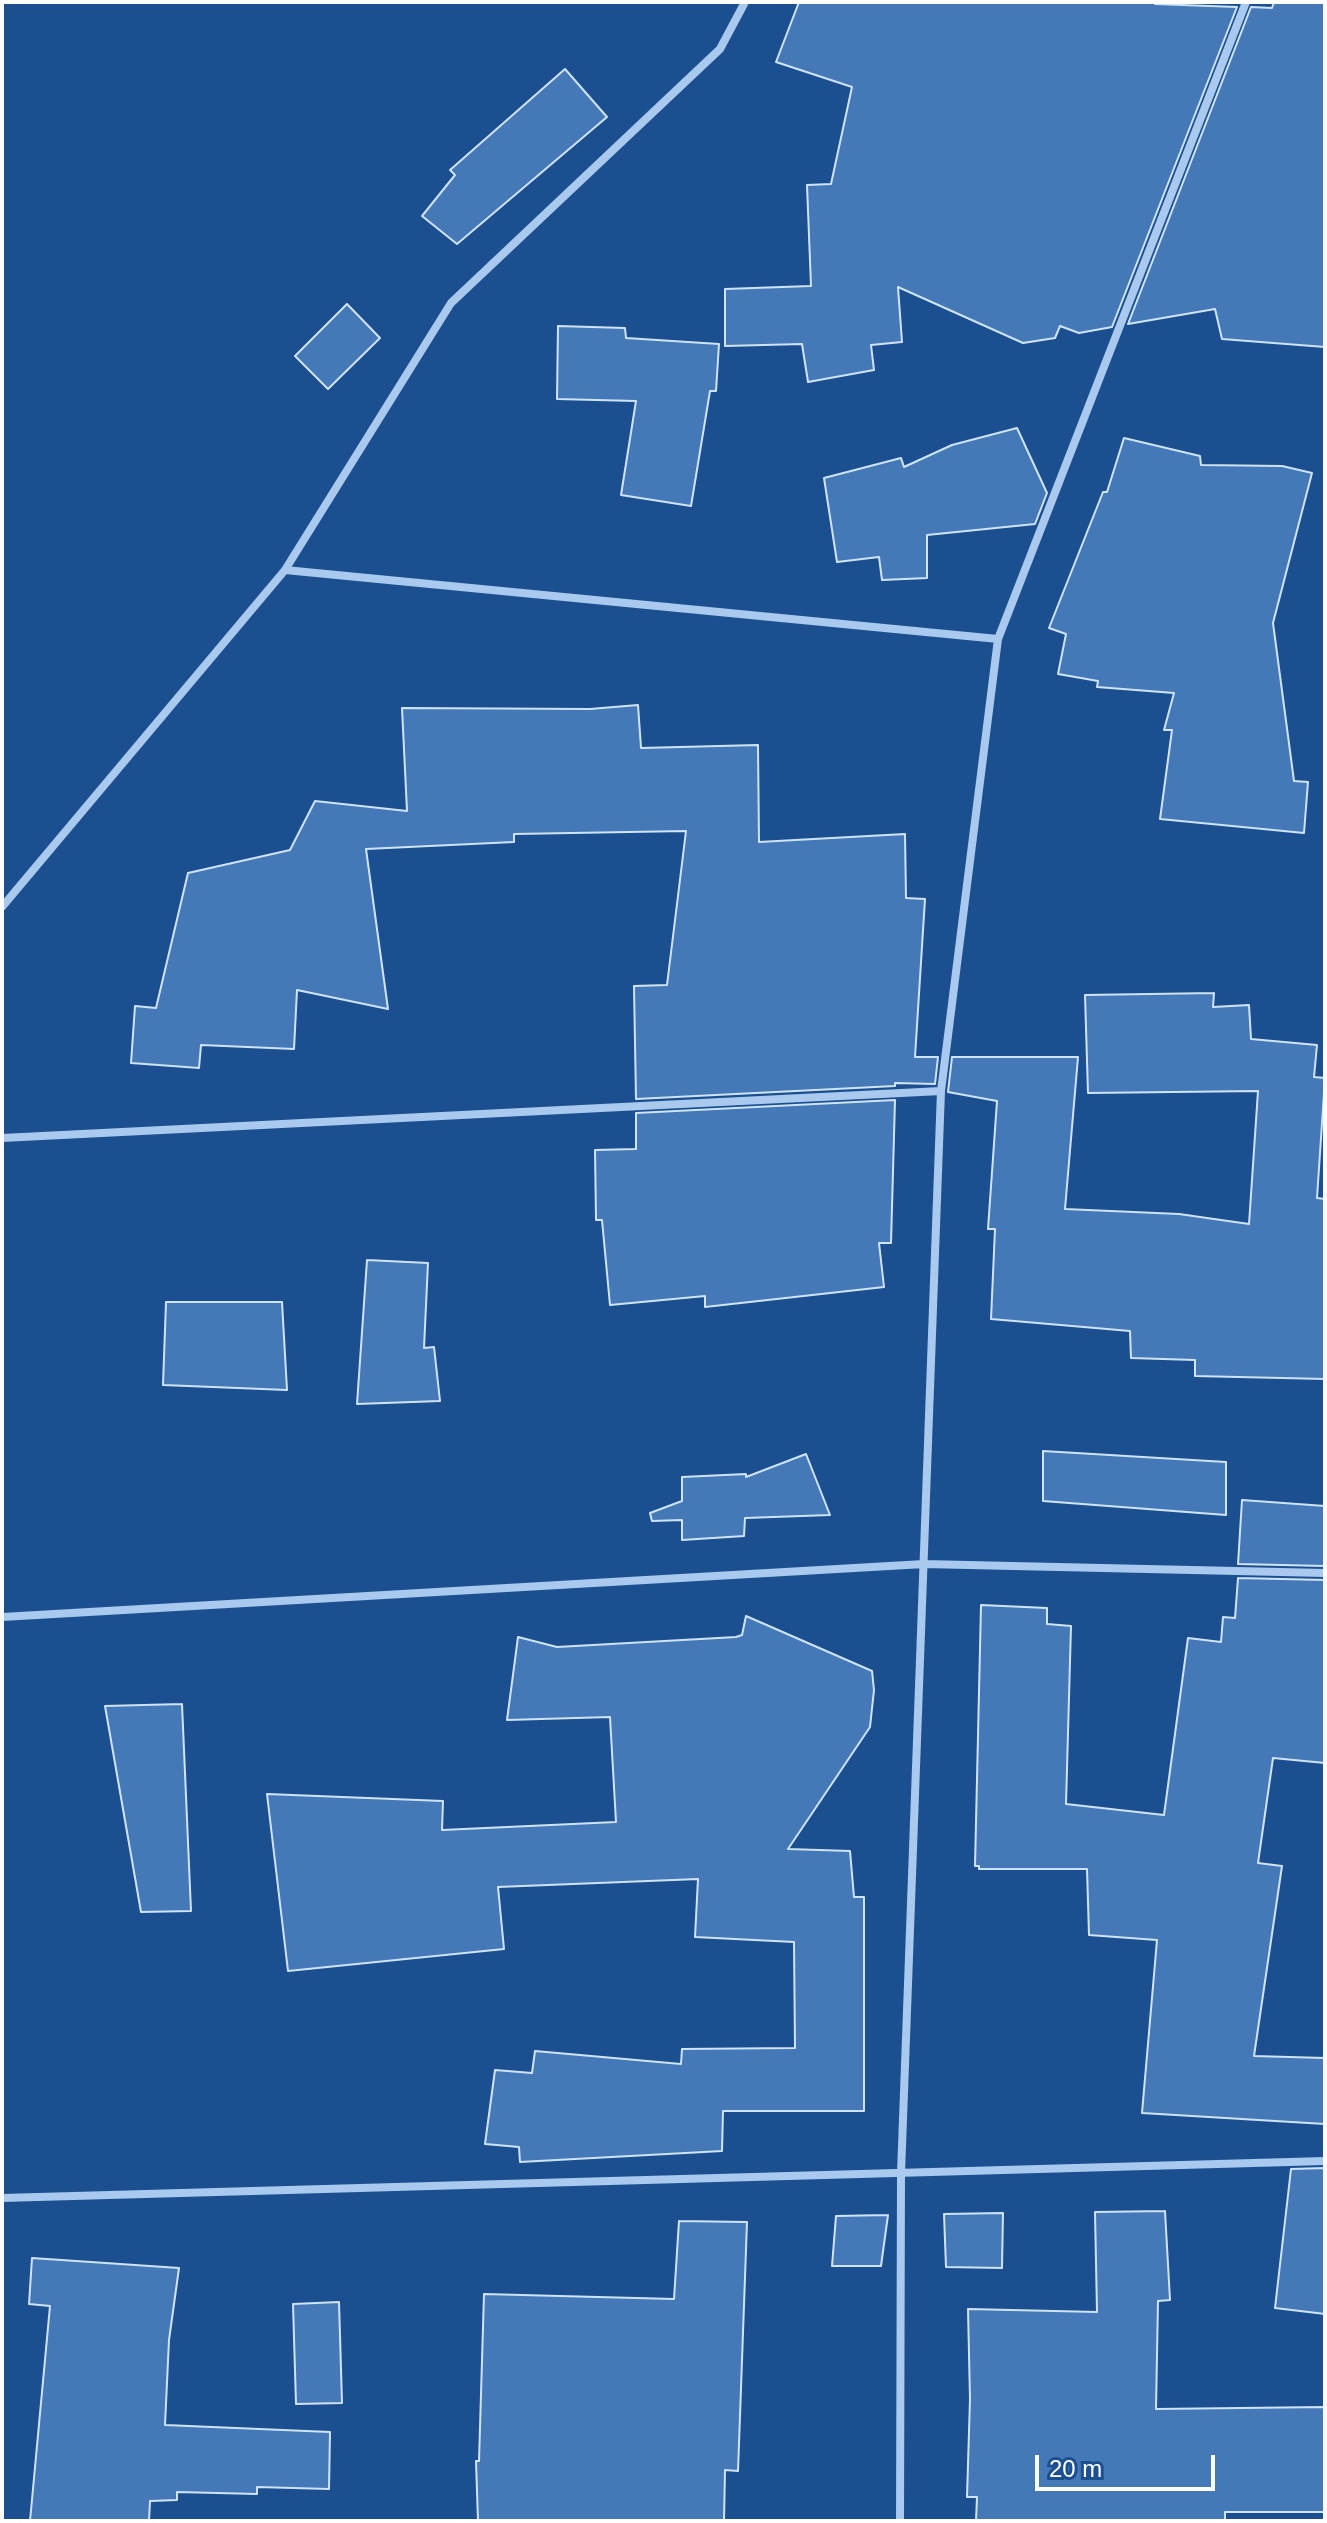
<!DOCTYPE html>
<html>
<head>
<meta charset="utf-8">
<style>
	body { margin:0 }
	#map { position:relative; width:1327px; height:2523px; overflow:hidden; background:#1b4f8f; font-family:Helvetica,sans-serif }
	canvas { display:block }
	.frame { position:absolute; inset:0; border:4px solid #fff; pointer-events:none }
	.scale { position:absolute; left:1035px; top:2455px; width:180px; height:36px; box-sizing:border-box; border:4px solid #fff; border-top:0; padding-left:10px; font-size:24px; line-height:28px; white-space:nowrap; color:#fff; -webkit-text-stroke:6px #1b4f8f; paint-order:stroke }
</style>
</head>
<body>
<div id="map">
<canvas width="1327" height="2523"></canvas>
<div class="frame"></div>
<div class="scale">20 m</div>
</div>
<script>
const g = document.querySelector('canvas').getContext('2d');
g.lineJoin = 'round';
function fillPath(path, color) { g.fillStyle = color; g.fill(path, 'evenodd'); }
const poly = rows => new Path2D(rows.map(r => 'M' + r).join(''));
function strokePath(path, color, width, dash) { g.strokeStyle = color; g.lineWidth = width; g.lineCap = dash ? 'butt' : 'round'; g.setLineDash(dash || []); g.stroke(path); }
const building = poly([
	[799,2,1155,2,1155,4,1237,7,1112,327,1079,333,1060,326,1055,338,1023,343,898,287,902,342,871,345,874,370,808,382,802,344,725,346,725,289,811,286,807,185,831,184,852,87,776,62,799,2],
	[1274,2,1325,2,1325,347,1222,339,1215,309,1128,324,1251,7,1272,8,1274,2],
	[565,69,607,117,457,244,422,216,455,175,450,170,565,69],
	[347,304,380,338,328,389,295,356,347,304],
	[558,326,625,328,626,338,719,344,716,391,710,391,691,506,621,495,636,401,557,399,558,326],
	[1017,428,1047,493,1035,524,927,535,927,578,882,580,879,557,837,562,824,478,901,458,904,467,952,445,1017,428],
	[1124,438,1200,456,1201,465,1282,466,1312,473,1273,623,1294,781,1308,782,1304,833,1160,819,1172,730,1164,730,1174,693,1097,687,1098,681,1058,674,1066,634,1049,628,1103,492,1107,492,1124,438],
	[638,705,641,748,758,745,759,842,905,834,906,898,925,899,915,1057,938,1057,935,1084,895,1083,895,1086,636,1099,634,986,667,985,686,831,514,834,514,842,366,849,388,1009,297,990,294,1049,201,1045,199,1068,131,1063,135,1006,156,1008,188,873,290,850,315,801,407,811,402,708,590,709,638,705],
	[1214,993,1213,1007,1249,1005,1251,1039,1317,1045,1314,1077,1325,1078,1317,1198,1325,1199,1325,1379,1195,1376,1195,1360,1131,1358,1130,1331,991,1319,995,1229,988,1229,997,1101,948,1092,952,1057,1078,1057,1065,1209,1179,1214,1249,1224,1258,1091,1088,1093,1085,995,1214,993],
	[895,1100,891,1243,879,1243,884,1287,705,1307,705,1296,610,1305,602,1220,596,1220,595,1150,636,1149,636,1113,895,1100],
	[367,1260,428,1263,424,1348,434,1347,440,1401,357,1404,367,1260],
	[166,1302,282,1302,287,1390,163,1385,166,1302],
	[1043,1451,1226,1462,1226,1515,1043,1501,1043,1451],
	[806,1454,830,1515,745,1518,744,1536,682,1540,682,1520,652,1521,650,1513,682,1501,682,1477,746,1474,746,1477,806,1454],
	[1242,1500,1325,1506,1325,1566,1238,1564,1242,1500],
	[1238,1578,1325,1580,1325,1763,1273,1758,1258,1863,1282,1866,1254,2056,1325,2058,1325,2124,1142,2113,1157,1940,1089,1935,1087,1869,979,1869,979,1866,975,1866,981,1605,1047,1608,1047,1624,1071,1626,1066,1804,1164,1815,1188,1638,1221,1642,1223,1617,1235,1618,1238,1578],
	[746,1616,872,1671,874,1690,870,1727,788,1849,850,1851,854,1897,864,1897,864,2111,723,2111,722,2151,520,2162,519,2147,485,2144,495,2070,532,2073,535,2051,681,2064,682,2049,795,2048,794,1942,695,1937,698,1879,498,1887,504,1949,288,1971,267,1794,443,1801,442,1830,616,1822,610,1717,507,1720,518,1637,557,1647,736,1637,742,1635,746,1616],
	[182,1704,191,1911,141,1912,105,1706,182,1704],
	[1325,2168,1325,2314,1275,2308,1291,2169,1325,2168],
	[1165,2211,1170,2300,1158,2301,1156,2409,1325,2407,1325,2512,1225,2512,1225,2521,976,2521,977,2497,967,2497,970,2399,968,2309,1097,2312,1095,2212,1165,2211],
	[1003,2213,1002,2268,946,2267,944,2214,1003,2213],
	[888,2215,881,2266,832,2266,836,2216,888,2215],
	[679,2221,747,2222,738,2471,725,2470,724,2521,478,2521,476,2461,479,2461,484,2294,674,2299,679,2221],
	[32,2258,179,2268,169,2340,165,2425,330,2432,329,2489,257,2487,257,2494,177,2492,177,2500,150,2501,149,2521,30,2521,50,2306,29,2304,32,2258],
	[339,2302,342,2403,296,2404,293,2304,339,2302]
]);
fillPath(building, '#4478b7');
strokePath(building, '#cfe3fa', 2);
strokePath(poly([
	[285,570,998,639],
	[2,907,285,570,451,303,720,49,745,2],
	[2,1138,941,1091],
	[2,1617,924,1564,1325,1573],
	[2,2198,1325,2161],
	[900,2521,901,2173,941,1091,998,639,1246,2]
]), '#a9c9ee', 8);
</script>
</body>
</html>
